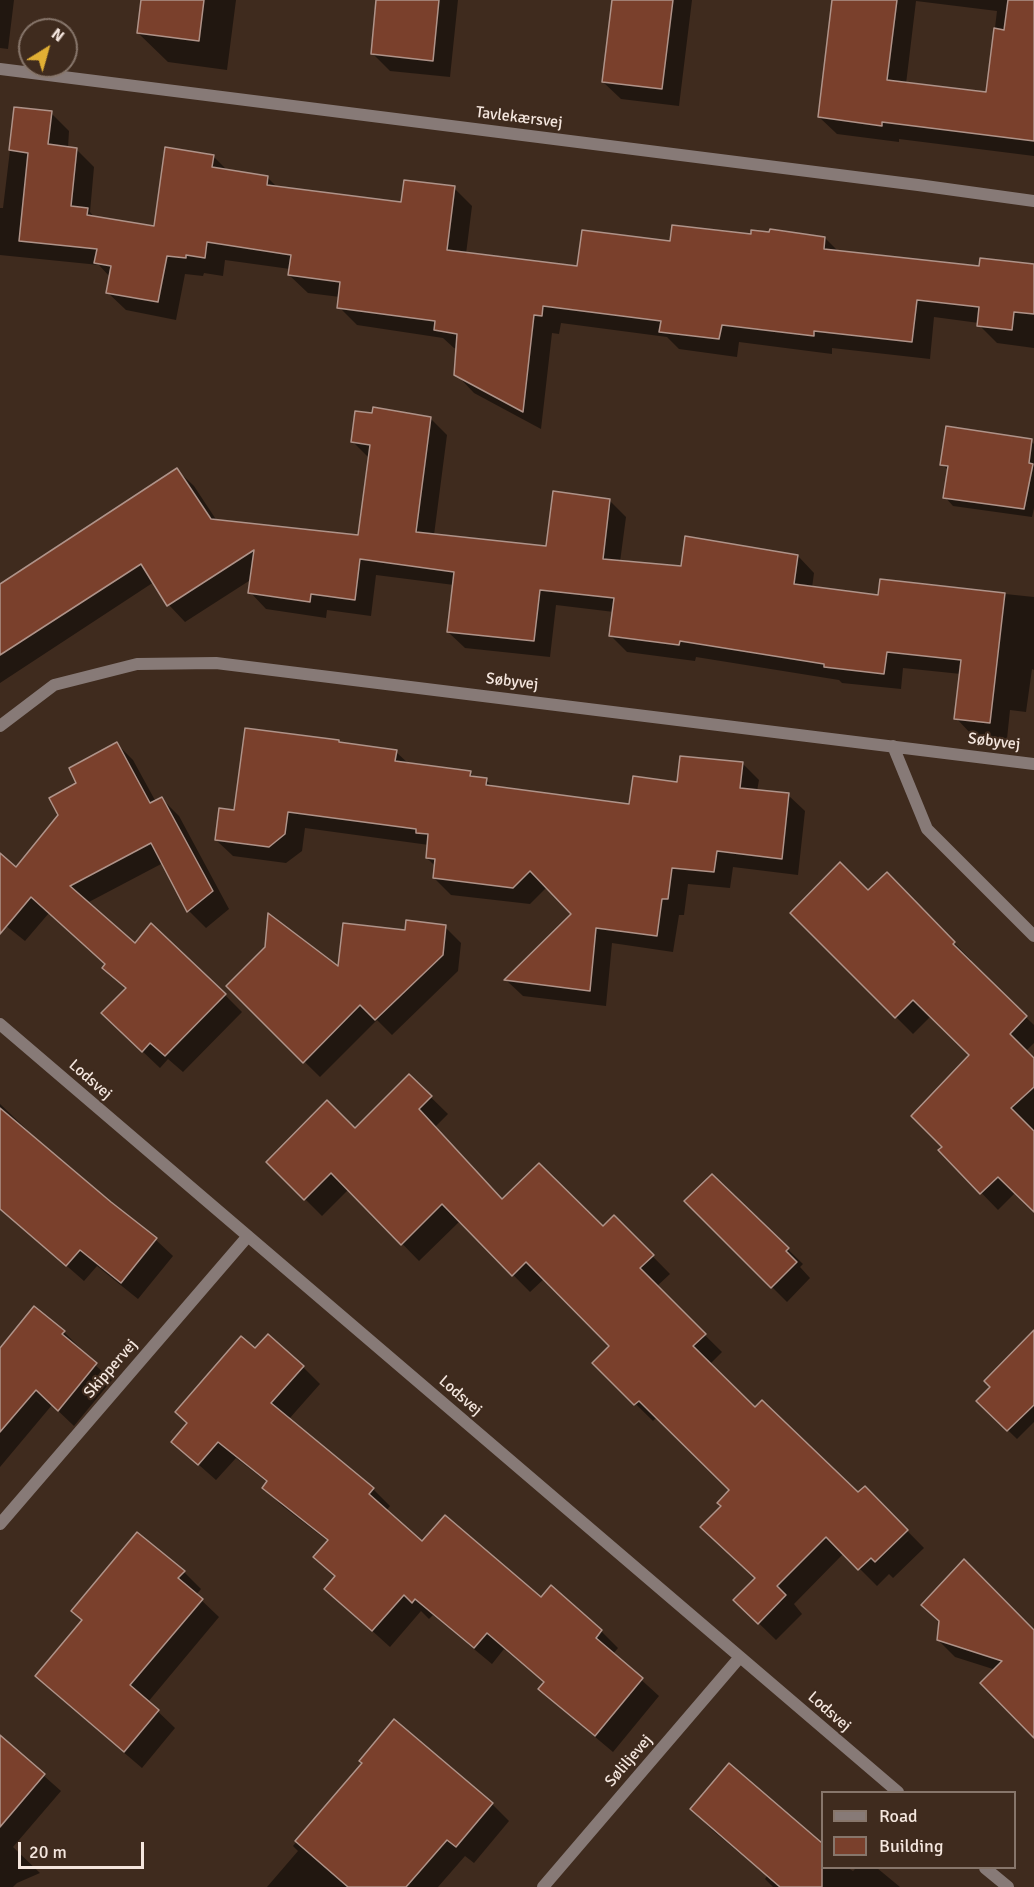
<!DOCTYPE html>
<html>
<head>
<meta charset="utf-8">
<style>
	body { margin:0 }
	#map { position:relative; width:1034px; height:1887px; overflow:hidden; background:#3f2b1e; font-family:Signika,sans-serif }
	canvas { display:block }
	.legend { position:absolute; left:821px; top:1791px; width:195px; height:78px; box-sizing:border-box; background:#3f2b1e; border:2px solid #87766b; margin:0; padding:8px 10px; list-style:none; font-size:18px; color:#f4e6de }
	.legend li { display:flex; align-items:center; gap:12px; height:30px }
	.legend b { width:30px; border:2px solid #87766b }
	.north { position:absolute; left:18px; top:18px; width:60px; height:60px; box-sizing:border-box; background:#3f2b1e; border:2px solid #87766b; border-radius:50%; rotate:37deg; font-size:16px; font-weight:700; line-height:24px; text-align:center; color:#f4e6de }
	.north::after { content:''; display:block; margin:auto; width:21px; height:27px; background:#e1af34; clip-path:polygon(50% 0,100% 100%,50% 72%,0 100%) }
	.scale { position:absolute; left:18px; top:1842px; width:126px; height:27px; box-sizing:border-box; border:3px solid #f4e6de; border-top:0; padding-left:8px; font-size:18px; line-height:21px; white-space:nowrap; color:#f4e6de; -webkit-text-stroke:4px #3f2b1e; paint-order:stroke }
</style>
</head>
<body>
<div id="map">
<canvas width="1034" height="1887"></canvas>
<ul class="legend">
<li><b style="height:8px;background:#877a77"></b>Road</li>
<li><b style="height:16px;background:#7a402c"></b>Building</li>
</ul>
<div class="north">N</div>
<div class="scale">20 m</div>
</div>
<script>
const g = document.querySelector('canvas').getContext('2d');
g.lineJoin = 'round';
function fillPath(path, color) { g.fillStyle = color; g.fill(path, 'evenodd'); }
const poly = rows => new Path2D(rows.map(r => 'M' + r).join(''));
function strokePath(path, color, width, dash) { g.strokeStyle = color; g.lineWidth = width; g.lineCap = dash ? 'butt' : 'round'; g.setLineDash(dash || []); g.stroke(path); }
function drawText(font, color, halo, rows, align = 'center') {
  g.font = font + ' Signika,sans-serif'; g.lineWidth = 4.5; g.setLineDash([]); g.textBaseline = 'middle'; g.strokeStyle = halo; g.fillStyle = color; for (const [text, x, y, turn = 0] of rows) {
    g.save(); g.translate(x, y); g.rotate((+turn || 0) * Math.PI / 180); g.textAlign = isNaN(turn) ? turn : align; if (halo) g.strokeText(text, 0, 0); g.fillText(text, 0, 0); g.restore();
  }
}
fillPath(poly([
	[0,0,14,0,8,49,0,48],
	[142,0,236,0,227,70,168,62,138,33],
	[378,0,458,0,450,77,390,71,373,54],
	[613,0,692,0,679,106,621,99,603,82],
	[834,0,1034,0,1034,156,899,139,899,142,837,134,819,117],
	[916,1,997,11,987,94,906,84],
	[15,109,51,113,69,131,68,148,76,149,94,167,90,212,95,218,155,228,213,156,228,171,267,177,278,188,402,204,454,188,472,206,466,254,578,268,671,243,752,235,825,238,839,252,980,268,1034,265,1034,348,997,343,979,325,979,323,934,317,930,359,832,348,832,354,739,342,737,357,679,349,667,337,561,323,559,334,552,333,541,429,474,393,456,374,457,349,454,348,443,338,357,325,339,307,340,297,308,293,289,275,290,269,225,260,223,276,204,273,203,276,185,274,176,320,126,310,107,292,110,277,99,265,0,255,0,208,3,208],
	[430,418,447,435,434,535,547,548,609,500,626,517,620,562,683,568,798,556,814,573,812,588,880,597,881,581,1034,597,1034,670,1032,669,1026,712,1010,710,1007,739,972,735,956,718,961,674,903,668,901,689,842,683,839,680,696,657,695,661,627,652,611,636,614,612,556,605,550,657,465,648,448,632,454,585,376,575,371,616,327,610,326,618,266,609,250,592,252,579,185,622,169,605,154,582,0,683,0,586,177,470,194,486,217,521,360,536,370,459,353,442],
	[1031,441,1034,444,1034,508,1032,517,953,506,945,497,949,471,942,464],
	[116,743,133,760,156,802,162,799,179,816,229,909,206,928,189,911,163,863,87,903,135,945,225,995,242,1012,183,1072,168,1059,160,1068,120,1030,126,989,104,968,107,965,49,913,25,941,0,921,0,855,16,869,60,815,78,783],
	[341,744,396,752,409,764,470,772,476,779,486,780,493,787,631,806,678,784,742,763,759,780,757,791,788,795,805,811,798,875,733,867,730,888,688,884,684,915,679,915,673,952,612,943,606,1006,523,996,506,980,573,914,547,887,530,904,451,895,434,878,435,866,427,858,429,845,305,828,302,851,286,863,233,856,216,840,235,811],
	[887,875,971,960,969,962,1034,1025,1034,1043,1026,1051,1034,1060,1034,1210,1016,1192,998,1210,940,1150,944,1147,971,1055,931,1016,913,1034,792,913,868,893],
	[445,927,461,943,458,971,392,1035,377,1020,320,1077,228,986,266,948,339,968,406,932],
	[409,1076,448,1114,435,1127,503,1201,603,1228,614,1217,670,1274,656,1287,722,1352,710,1364,755,1409,858,1494,865,1488,924,1548,893,1578,889,1574,877,1586,844,1553,794,1604,802,1614,776,1640,735,1600,756,1578,722,1506,731,1490,657,1417,653,1421,594,1363,611,1346,545,1278,530,1292,460,1221,419,1261,349,1189,322,1216,268,1162,355,1130],
	[0,1104,44,1146,110,1203,156,1240,173,1256,138,1299,97,1266,84,1281,35,1238,0,1184],
	[712,1176,803,1264,800,1267,810,1278,787,1302,686,1201],
	[64,1332,80,1348,78,1350,112,1380,74,1426,52,1405,0,1467,0,1346,2,1348],
	[255,1350,303,1367,320,1384,289,1419,373,1489,390,1506,386,1511,422,1543,541,1599,601,1631,618,1648,613,1654,659,1696,613,1752,557,1705,540,1689,545,1683,504,1649,492,1664,433,1615,429,1619,421,1611,390,1647,326,1589,336,1577,332,1574,329,1542,281,1505,264,1488,268,1483,236,1458,216,1480,173,1442],
	[1034,1351,1034,1422,1017,1439,978,1401],
	[184,1572,201,1589,196,1595,219,1617,148,1702,175,1728,142,1768,54,1693,37,1676],
	[1034,1632,1034,1736,996,1670,955,1657,938,1640],
	[0,1737,61,1791,13,1847,40,1873,17,1883,13,1887,0,1887],
	[364,1763,492,1804,509,1821,474,1863,465,1856,438,1887,267,1887,298,1851,293,1846],
	[729,1765,822,1845,822,1868,848,1868,853,1871,856,1868,877,1868,900,1887,773,1887,765,1879,767,1876,712,1830,692,1809]
]), '#0007');
const building = poly([
	[141,0,204,0,199,41,137,33,141,0],
	[376,0,439,0,433,61,371,54,376,0],
	[612,0,673,0,662,89,602,82,612,0],
	[832,0,897,0,887,80,986,92,994,28,1004,30,1008,0,1034,0,1034,141,882,122,882,126,818,117,832,0],
	[14,107,52,111,48,144,77,148,71,206,88,208,87,215,154,226,165,147,214,155,212,167,268,176,267,185,401,202,404,180,455,186,447,250,577,266,582,230,670,241,672,225,751,234,751,230,769,232,770,229,825,237,824,249,979,266,980,258,1034,264,1034,314,1014,312,1012,330,977,326,979,307,917,300,912,342,814,331,814,336,722,325,719,339,659,332,661,321,543,306,542,316,534,315,523,412,454,375,457,334,434,330,435,321,337,308,340,282,288,275,291,255,207,242,205,258,186,255,186,258,167,256,158,302,106,293,111,266,94,263,97,249,19,241,28,153,9,150,14,107],
	[373,407,431,417,416,532,546,546,553,491,610,499,603,559,681,566,685,536,798,555,794,584,878,595,880,579,1005,593,990,723,954,719,961,660,887,652,884,674,824,667,824,664,680,641,679,645,609,636,614,598,540,590,534,641,447,632,454,572,360,559,355,600,311,594,310,602,248,593,254,550,167,606,141,564,0,655,0,584,177,468,211,519,358,535,370,445,351,442,355,411,372,413,373,407],
	[946,426,1032,439,1029,463,1033,464,1024,509,943,498,948,466,940,465,946,426],
	[245,728,339,740,339,742,397,750,395,761,471,771,470,776,487,778,486,785,629,804,633,776,677,782,680,756,743,762,740,788,789,793,782,859,717,851,714,872,672,868,668,899,662,899,657,936,596,928,590,991,504,980,571,914,530,871,513,888,433,878,435,859,426,858,428,834,416,833,416,829,288,812,285,834,269,847,215,840,219,808,234,810,245,728],
	[117,742,150,803,162,797,213,891,187,912,151,843,70,886,135,943,151,923,226,994,165,1056,150,1043,142,1052,101,1013,126,988,102,968,105,964,31,897,0,934,0,853,16,867,58,815,49,798,76,783,69,768,117,742],
	[840,862,868,890,887,872,955,942,953,944,1027,1016,1010,1034,1034,1058,1034,1087,1011,1108,1034,1131,1034,1212,998,1177,980,1194,938,1150,942,1147,911,1116,969,1055,913,1000,895,1018,790,913,840,862],
	[268,913,338,966,343,923,405,930,406,920,446,925,443,955,375,1020,360,1005,303,1063,226,986,265,947,268,913],
	[409,1074,432,1096,419,1109,502,1199,539,1163,603,1226,614,1215,654,1255,640,1268,706,1334,693,1346,755,1407,762,1400,858,1492,865,1486,908,1530,875,1562,871,1558,858,1570,826,1537,777,1586,786,1595,758,1624,733,1600,755,1578,700,1527,721,1506,717,1503,729,1490,639,1401,634,1405,592,1363,609,1346,526,1262,512,1276,442,1204,401,1245,331,1173,304,1200,266,1162,327,1100,355,1128,409,1074],
	[0,1108,111,1202,157,1238,121,1283,80,1250,66,1266,0,1209,0,1108],
	[712,1174,789,1248,786,1251,797,1262,771,1288,684,1201,712,1174],
	[34,1306,65,1331,62,1334,97,1363,58,1411,36,1390,0,1432,0,1348,34,1306],
	[1034,1330,1034,1405,1007,1431,976,1401,990,1387,984,1381,1034,1330],
	[268,1334,304,1366,271,1403,374,1488,369,1494,422,1541,445,1515,541,1597,551,1585,602,1630,596,1638,643,1678,595,1736,538,1689,544,1682,487,1633,474,1648,415,1599,412,1603,404,1595,372,1631,324,1589,335,1576,313,1557,328,1540,262,1488,267,1481,218,1442,198,1465,171,1442,187,1423,175,1412,241,1336,255,1348,268,1334],
	[137,1532,185,1571,178,1578,203,1599,130,1685,159,1710,124,1752,35,1676,82,1620,71,1611,137,1532],
	[964,1559,1034,1630,1034,1738,980,1683,1002,1661,937,1640,939,1621,921,1605,964,1559],
	[394,1719,493,1803,456,1847,447,1840,406,1887,348,1887,295,1841,362,1763,359,1761,394,1719],
	[0,1735,45,1774,0,1827,0,1735],
	[729,1763,822,1843,822,1887,780,1887,690,1809,729,1763]
]);
fillPath(building, '#7a402c');
strokePath(building, '#af9389', 1.5);
strokePath(poly([
	[0,69,918,185,1034,201],
	[0,726,54,685,137,664,216,663,1034,764],
	[893,746,927,829,1034,936],
	[0,1024,898,1792],
	[0,1524,248,1236],
	[985,1868,1008,1887],
	[543,1887,740,1657]
]), '#877a77', 12);
drawText('16px', '#f4e6de', '#3f2b1e', [
	["Tavlekærsvej",519,118,7],
	["Søbyvej",512,682,7],
	["Søbyvej",994,742,7],
	["Lodsvej",90,1080,41],
	["Skippervej",111,1369,-49],
	["Lodsvej",460,1396,41],
	["Lodsvej",829,1712,41],
	["Søliljevej",629,1761,-49]
]);
</script>
</body>
</html>
